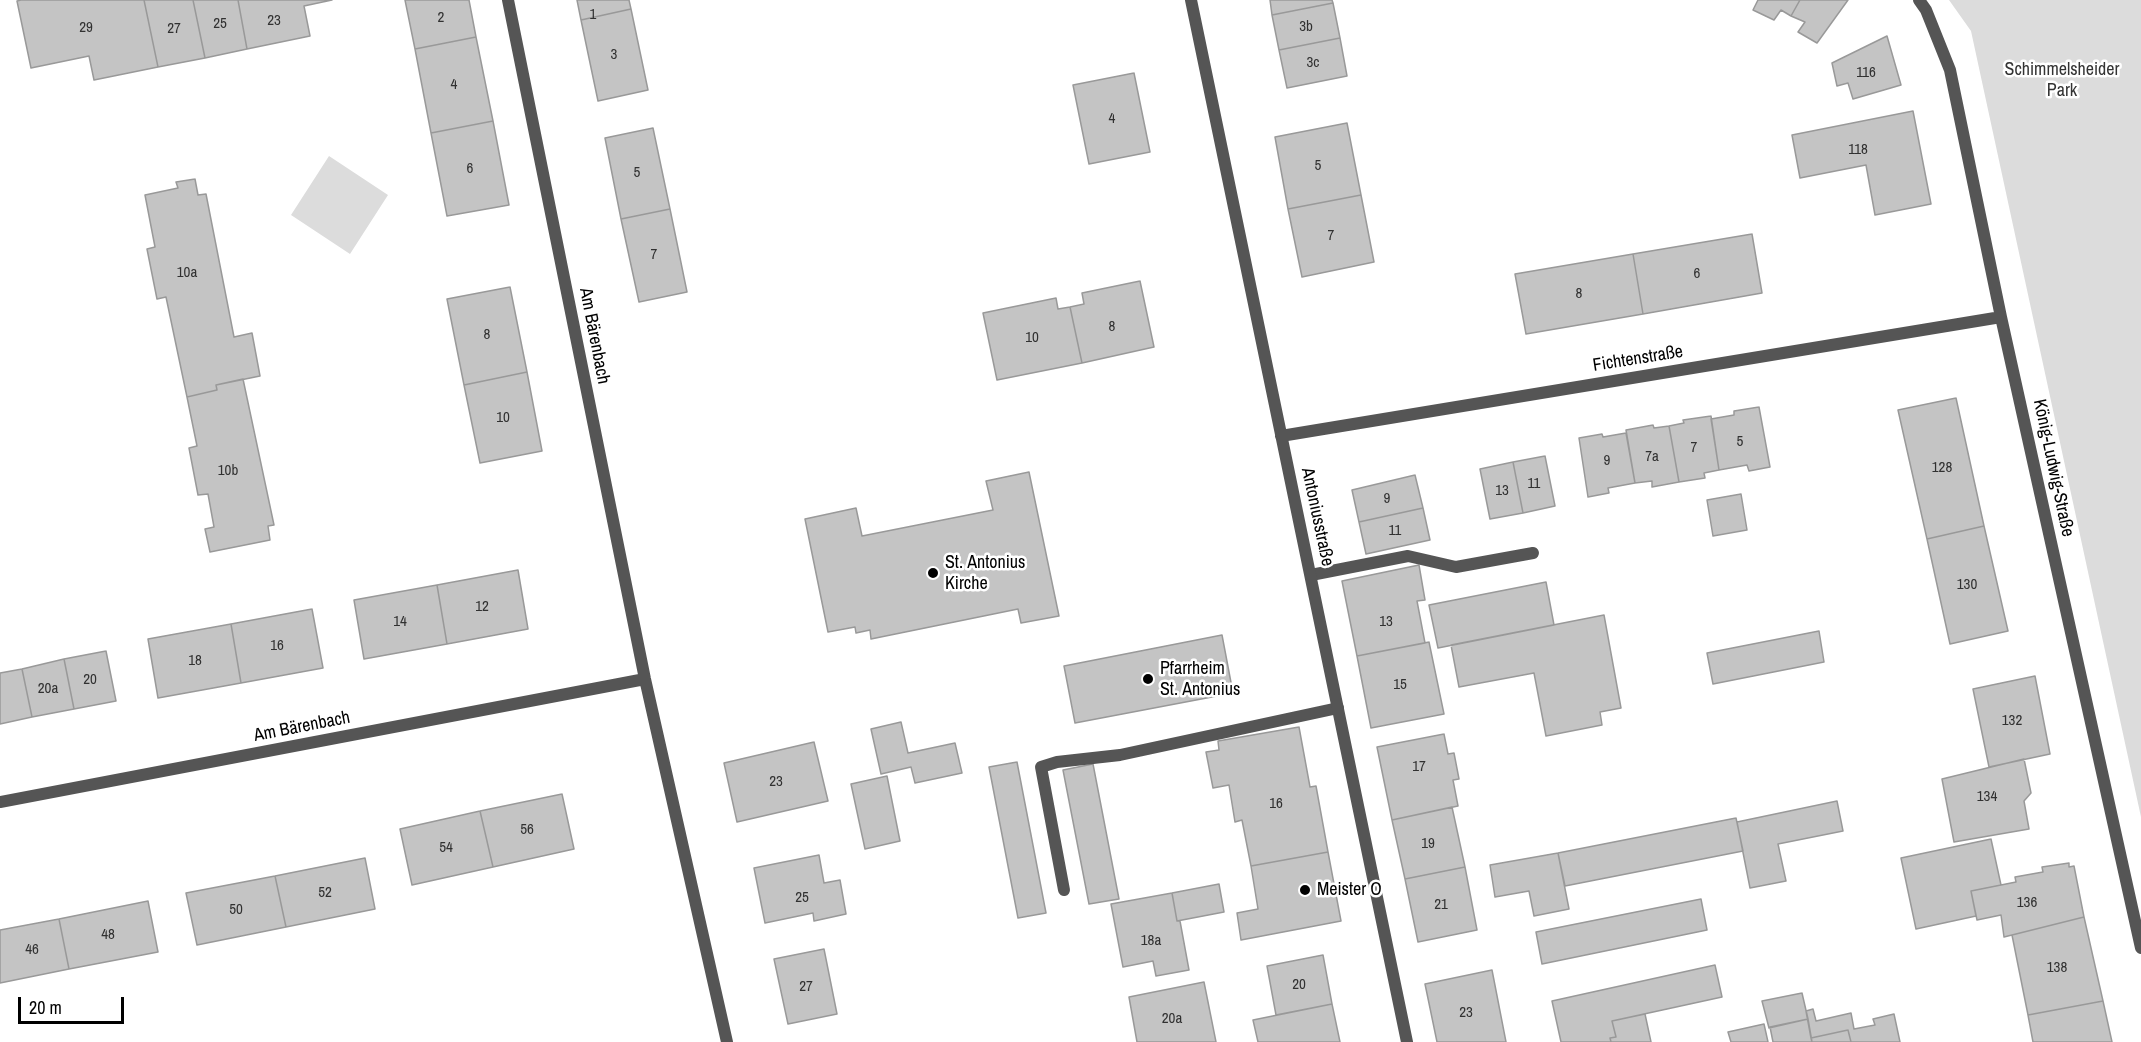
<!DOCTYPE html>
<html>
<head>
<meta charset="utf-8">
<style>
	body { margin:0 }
	#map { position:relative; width:2141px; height:1042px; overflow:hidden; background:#fff; font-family:"Archivo Narrow",sans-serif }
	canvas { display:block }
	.scale { position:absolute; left:18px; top:997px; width:106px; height:27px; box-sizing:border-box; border:3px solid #000; border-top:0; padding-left:8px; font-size:18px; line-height:21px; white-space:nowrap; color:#000; -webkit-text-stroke:4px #fff; paint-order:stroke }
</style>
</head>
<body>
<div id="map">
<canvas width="2141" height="1042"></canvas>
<div class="scale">20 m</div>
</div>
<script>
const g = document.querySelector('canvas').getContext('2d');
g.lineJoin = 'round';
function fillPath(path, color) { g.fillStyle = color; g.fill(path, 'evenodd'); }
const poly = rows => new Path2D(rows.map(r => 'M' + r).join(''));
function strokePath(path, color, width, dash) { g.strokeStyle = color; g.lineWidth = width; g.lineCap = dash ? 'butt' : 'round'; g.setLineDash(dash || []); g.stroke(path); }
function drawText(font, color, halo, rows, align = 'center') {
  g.font = font + ' "Archivo Narrow",sans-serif'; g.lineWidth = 5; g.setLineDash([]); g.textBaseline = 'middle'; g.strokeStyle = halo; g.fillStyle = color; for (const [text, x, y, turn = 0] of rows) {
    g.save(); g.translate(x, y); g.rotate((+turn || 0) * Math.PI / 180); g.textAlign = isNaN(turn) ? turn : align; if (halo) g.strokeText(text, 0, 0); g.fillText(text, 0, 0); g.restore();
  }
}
fillPath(poly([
	[1949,0,2141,0,2141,817,1971,31],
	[329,156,388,195,350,254,291,215]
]), '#dcdcdc');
const building = poly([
	[21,0,144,0,158,67,94,80,89,56,31,68,17,1,21,0],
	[144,0,193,0,205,58,158,67,144,0],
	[193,0,238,0,247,49,205,58,193,0],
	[238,0,332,0,304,6,310,36,247,49,238,0],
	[405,0,469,0,476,37,415,49,405,0],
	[577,0,629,0,631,9,581,20,577,0],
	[1270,0,1332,0,1333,3,1272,15,1270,0],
	[1758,0,1800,0,1791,16,1781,10,1774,20,1753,10,1758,0],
	[1800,0,1848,0,1817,43,1798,32,1805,22,1791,16,1800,0],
	[1333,3,1340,38,1279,50,1272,15,1333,3],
	[631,9,648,90,598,101,581,20,631,9],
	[1887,36,1901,85,1853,99,1848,83,1837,86,1832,63,1887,36],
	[476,37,493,121,431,133,415,49,476,37],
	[1340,38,1347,76,1287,88,1279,50,1340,38],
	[1134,73,1150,152,1089,164,1073,85,1134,73],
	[1913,111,1931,204,1875,215,1866,165,1800,178,1792,135,1913,111],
	[493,121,509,205,447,216,431,133,493,121],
	[1347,123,1361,195,1288,209,1275,137,1347,123],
	[653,128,670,209,621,219,605,138,653,128],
	[195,179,198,195,206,194,234,337,252,333,260,376,216,385,217,390,187,397,166,297,157,299,147,249,155,247,145,195,178,188,176,182,195,179],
	[1361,195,1374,262,1302,277,1288,209,1361,195],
	[670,209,687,292,639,302,621,219,670,209],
	[1752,234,1762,293,1643,314,1633,254,1752,234],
	[1633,254,1643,314,1526,334,1515,274,1633,254],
	[1140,281,1154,347,1082,363,1070,307,1084,304,1082,293,1140,281],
	[510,287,527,372,464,385,447,299,510,287],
	[1056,298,1058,309,1070,307,1082,363,997,380,983,313,1056,298],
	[527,372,542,451,480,463,464,385,527,372],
	[243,379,274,525,268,526,270,540,210,552,205,529,214,527,208,494,198,495,189,448,197,446,187,397,217,390,216,385,243,379],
	[1956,398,1984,526,1927,539,1898,410,1956,398],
	[1759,407,1770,467,1749,471,1747,465,1719,470,1711,419,1734,415,1734,411,1759,407],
	[1711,416,1719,470,1704,473,1705,478,1679,482,1669,426,1684,423,1683,420,1711,416],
	[1653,425,1654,428,1669,426,1679,482,1652,487,1652,481,1635,483,1626,430,1653,425],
	[1626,433,1635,483,1608,488,1609,493,1588,497,1579,438,1602,434,1603,437,1626,433],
	[1545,456,1555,506,1523,513,1513,462,1545,456],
	[1513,462,1523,513,1490,519,1480,469,1513,462],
	[1029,472,1059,616,1021,623,1018,609,871,639,870,630,856,633,855,627,828,632,805,519,856,508,862,536,993,510,986,481,1029,472],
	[1415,475,1423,508,1359,522,1352,490,1415,475],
	[1741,494,1747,530,1713,536,1707,500,1741,494],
	[1423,508,1430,540,1366,554,1359,522,1423,508],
	[1984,526,2008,631,1950,644,1927,539,1984,526],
	[1419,565,1425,600,1417,601,1425,643,1357,656,1342,581,1419,565],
	[518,570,528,629,447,644,437,585,518,570],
	[1546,582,1554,625,1438,648,1429,605,1546,582],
	[437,585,447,644,364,659,354,600,437,585],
	[312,609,323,668,241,683,231,624,312,609],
	[1604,615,1621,708,1600,712,1602,725,1546,736,1534,673,1459,687,1451,645,1604,615],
	[231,624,241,683,158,698,148,639,231,624],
	[1819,631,1824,662,1713,684,1707,653,1819,631],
	[1222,635,1233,693,1075,723,1064,666,1222,635],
	[1429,642,1444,714,1371,728,1357,656,1429,642],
	[106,651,116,701,74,709,64,659,106,651],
	[64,659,74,709,32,717,22,669,64,659],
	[22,669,32,717,0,724,0,673,22,669],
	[2035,676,2050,754,1989,767,1973,689,2035,676],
	[901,722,908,753,955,743,962,773,915,783,911,767,881,774,871,729,901,722],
	[1299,727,1310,787,1316,786,1328,852,1251,866,1242,820,1235,822,1229,785,1213,788,1206,752,1219,750,1218,741,1299,727],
	[1444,734,1448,754,1454,753,1459,779,1453,780,1458,806,1392,820,1377,747,1444,734],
	[814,742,828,801,737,822,724,763,814,742],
	[2024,759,2031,793,2024,801,2029,829,1954,842,1942,779,2024,759],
	[1017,762,1046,913,1018,918,989,767,1017,762],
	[1093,764,1119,899,1089,904,1063,770,1093,764],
	[887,776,900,841,865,849,851,784,887,776],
	[562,794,574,849,493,867,480,811,562,794],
	[1837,801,1843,831,1778,844,1786,881,1750,888,1737,822,1837,801],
	[1452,807,1465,867,1405,879,1392,820,1452,807],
	[480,811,493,867,412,885,400,829,480,811],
	[1736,818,1743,851,1565,886,1558,853,1736,818],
	[1991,839,2001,885,1971,891,1976,916,1916,929,1901,858,1991,839],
	[1328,852,1341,921,1241,940,1237,913,1258,909,1251,866,1328,852],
	[1558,853,1569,909,1534,916,1529,891,1495,897,1490,865,1558,853],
	[819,855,824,883,840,880,846,914,814,921,813,913,765,923,754,868,819,855],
	[365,858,375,909,286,927,275,876,365,858],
	[2069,863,2069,867,2074,866,2084,917,2004,937,2001,915,1977,920,1971,891,2016,882,2015,877,2043,872,2042,867,2069,863],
	[1465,867,1477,930,1418,942,1405,879,1465,867],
	[275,876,286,927,197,945,186,893,275,876],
	[1219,884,1224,912,1177,921,1172,893,1219,884],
	[1172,893,1177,921,1180,921,1189,970,1156,976,1153,961,1123,967,1111,904,1172,893],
	[1701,899,1707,930,1542,964,1536,932,1701,899],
	[148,901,158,952,69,969,59,919,148,901],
	[2084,917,2103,1001,2028,1015,2012,935,2084,917],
	[59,919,69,969,0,983,0,930,59,919],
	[824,949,837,1014,788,1024,774,959,824,949],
	[1323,955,1332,1004,1276,1015,1267,966,1323,955],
	[1715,965,1722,997,1612,1021,1616,1037,1610,1038,1611,1042,1561,1042,1552,1001,1715,965],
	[1492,970,1506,1042,1437,1042,1425,984,1492,970],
	[1204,982,1216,1042,1137,1042,1129,997,1204,982],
	[1802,993,1808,1019,1769,1028,1762,1001,1802,993],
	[2103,1001,2112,1042,2033,1042,2028,1015,2103,1001],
	[1332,1004,1340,1042,1258,1042,1253,1020,1332,1004],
	[1813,1009,1816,1021,1851,1013,1854,1029,1875,1025,1873,1019,1894,1014,1900,1042,1851,1042,1848,1030,1811,1038,1806,1011,1813,1009],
	[1645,1014,1651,1042,1611,1042,1610,1038,1616,1037,1612,1021,1645,1014],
	[1808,1019,1812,1042,1773,1042,1770,1027,1808,1019],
	[1764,1024,1768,1042,1731,1042,1728,1032,1764,1024],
	[1848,1030,1851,1042,1812,1042,1811,1038,1848,1030]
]);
fillPath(building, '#c4c4c4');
strokePath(building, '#999', 1.5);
strokePath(poly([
	[1311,575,1408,556,1456,567,1533,553],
	[1064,890,1041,767,1057,762,1120,755,1338,708]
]), '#555', 12);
strokePath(poly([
	[508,0,645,679,727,1042],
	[1191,0,1407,1042],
	[1919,0,1926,10,1950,70,2001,317,2141,948],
	[1281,436,2001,317],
	[0,802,645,679]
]), '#555', 12);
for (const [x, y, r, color] of [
	[933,573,6,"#000"],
	[1148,679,6,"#000"],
	[1305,890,6,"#000"]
]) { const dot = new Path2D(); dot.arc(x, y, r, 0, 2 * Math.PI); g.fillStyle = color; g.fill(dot); strokePath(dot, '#fff', 2); }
drawText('15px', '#313131', null, [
	["1",593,15],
	["2",441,18],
	["23",274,21],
	["25",220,24],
	["3b",1306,27],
	["29",86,28],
	["27",174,29],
	["3",614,55],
	["3c",1313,63],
	["116",1866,73],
	["4",454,85],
	["4",1112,119],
	["118",1858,150],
	["5",1318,166],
	["6",470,169],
	["5",637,173],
	["7",1331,236],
	["7",654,255],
	["10a",187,273],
	["6",1697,274],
	["8",1579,294],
	["8",1112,327],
	["8",487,335],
	["10",1032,338],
	["10",503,418],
	["5",1740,442],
	["7",1694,448],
	["7a",1652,457],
	["9",1607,461],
	["128",1942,468],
	["10b",228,471],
	["11",1534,484],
	["13",1502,491],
	["9",1387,499],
	["11",1395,531],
	["130",1967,585],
	["12",482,607],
	["14",400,622],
	["13",1386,622],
	["16",277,646],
	["18",195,661],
	["20",90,680],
	["15",1400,685],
	["20a",48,689],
	["132",2012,721],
	["17",1419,767],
	["23",776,782],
	["134",1987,797],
	["16",1276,804],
	["56",527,830],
	["19",1428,844],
	["54",446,848],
	["52",325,893],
	["25",802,898],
	["136",2027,903],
	["21",1441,905],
	["50",236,910],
	["48",108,935],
	["18a",1151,941],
	["46",32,950],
	["138",2057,968],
	["20",1299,985],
	["27",806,987],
	["23",1466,1013],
	["20a",1172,1019]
]);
drawText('18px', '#333', '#fff', [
	["Schimmelsheider",2062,70],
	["Park",2062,91]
]);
drawText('18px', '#000', '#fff', [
	["Am Bärenbach",594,336,79],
	["Fichtenstraße",1638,359,-9],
	["König-Ludwig-Straße",2053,468,78],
	["Antoniusstraße",1317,517,78],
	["Am Bärenbach",302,727,-11]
]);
drawText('18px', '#000', '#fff', [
	["St. Antonius",945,563],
	["Kirche",945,584],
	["Pfarrheim",1160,669],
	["St. Antonius",1160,690],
	["Meister O",1317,890]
], 'left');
</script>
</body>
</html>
